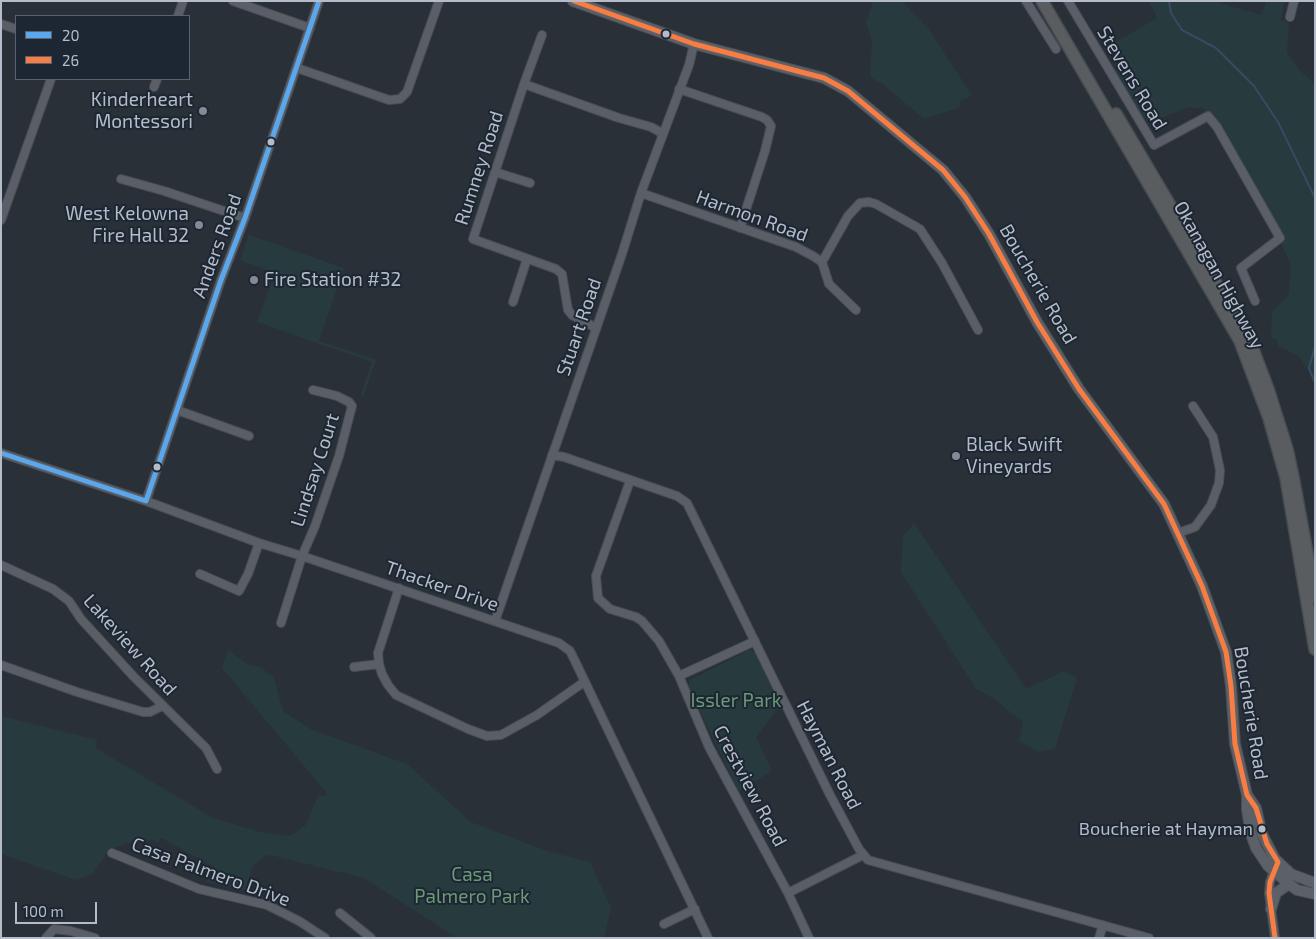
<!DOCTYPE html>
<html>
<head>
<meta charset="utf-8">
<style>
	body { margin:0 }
	#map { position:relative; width:1316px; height:939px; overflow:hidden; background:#2a3038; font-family:"Exo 2",sans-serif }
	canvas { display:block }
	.frame { position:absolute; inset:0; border:2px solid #b4bcc9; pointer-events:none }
	.legend { position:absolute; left:15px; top:15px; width:175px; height:65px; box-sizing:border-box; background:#1d2633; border:1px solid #59626f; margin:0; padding:6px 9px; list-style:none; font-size:15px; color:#b4bcc9 }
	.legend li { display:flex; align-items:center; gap:10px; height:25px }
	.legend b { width:25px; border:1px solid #59626f }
	.scale { position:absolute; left:15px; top:902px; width:82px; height:22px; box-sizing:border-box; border:2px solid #b4bcc9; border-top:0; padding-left:6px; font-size:15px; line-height:18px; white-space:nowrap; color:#b4bcc9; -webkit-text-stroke:4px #1d2633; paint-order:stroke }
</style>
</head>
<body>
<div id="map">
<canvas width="1316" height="939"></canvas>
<div class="frame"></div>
<ul class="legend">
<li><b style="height:6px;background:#5aa8eb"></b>20</li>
<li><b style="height:6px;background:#f77d43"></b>26</li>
</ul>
<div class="scale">100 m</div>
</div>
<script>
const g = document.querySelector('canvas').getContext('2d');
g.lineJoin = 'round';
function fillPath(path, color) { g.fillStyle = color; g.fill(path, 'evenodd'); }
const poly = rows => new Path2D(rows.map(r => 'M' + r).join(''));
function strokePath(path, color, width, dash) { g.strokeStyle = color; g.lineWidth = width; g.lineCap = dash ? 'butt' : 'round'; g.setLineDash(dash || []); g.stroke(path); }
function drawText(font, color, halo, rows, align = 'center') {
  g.font = font + ' "Exo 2",sans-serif'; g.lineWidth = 4; g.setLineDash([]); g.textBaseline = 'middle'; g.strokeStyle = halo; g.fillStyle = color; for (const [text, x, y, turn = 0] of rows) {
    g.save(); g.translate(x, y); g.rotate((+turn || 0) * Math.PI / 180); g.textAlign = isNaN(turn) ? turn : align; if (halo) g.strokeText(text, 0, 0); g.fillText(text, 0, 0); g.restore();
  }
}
fillPath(poly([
	[873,1,902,1,927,27,972,95,961,101,959,108,924,119,884,85,870,77,872,40,866,23],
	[1149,1,1213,1,1262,15,1266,1,1285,1,1280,20,1287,22,1289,27,1287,52,1298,69,1315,84,1315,383,1299,356,1278,346,1277,340,1271,338,1272,312,1289,294,1291,265,1281,243,1219,132,1213,115,1204,109,1189,107,1153,121,1147,120,1131,109,1118,78,1111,45,1157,18],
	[249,235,344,268,319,341,376,360,363,397,360,396,372,362,257,322,275,273,240,260],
	[914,523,1026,689,1064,671,1077,678,1055,749,1039,752,1019,741,1023,722,994,699,976,689,901,572,903,536],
	[228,650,247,664,261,667,274,678,283,711,310,729,407,764,471,822,550,852,590,862,611,908,604,938,457,938,364,878,270,855,265,856,253,866,245,890,206,882,215,865,211,865,161,838,158,843,154,839,127,843,110,850,92,874,76,880,9,857,1,853,1,716,97,740,96,748,213,818,264,833,290,836,306,825,318,795,325,796,326,792,222,668],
	[749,650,755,653,780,705,756,737,772,771,739,791,688,687,690,680]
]), '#273a3e');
strokePath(poly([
	[1169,1,1171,13,1182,30,1216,48,1254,86,1278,122,1315,198],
	[1315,347,1309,368,1315,383]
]), '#384963', 2);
const minor = poly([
	[233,1,310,28],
	[1026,1,1056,49],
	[1068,1,1154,145,1208,116,1217,127,1280,238,1241,268,1255,301],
	[178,16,183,1],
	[1290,17,1294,1],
	[1,24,16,29],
	[542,35,524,84,473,239,556,269,562,274,568,310,572,315,596,328],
	[297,68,389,100,400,99,407,92,439,1],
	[524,84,619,118,651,127,662,133],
	[154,87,157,79],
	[679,89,762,117,767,120,771,126,765,151,740,228],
	[495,172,530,183],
	[121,179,164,191,245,218],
	[641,193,796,247,813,256,822,262,829,284,856,310],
	[1,220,51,79],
	[822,262,848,216,860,203,869,202,876,204,920,229,942,263,978,330],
	[513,302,527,259],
	[177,410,249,436],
	[1,453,146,501,259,543,302,556,559,643,570,651,575,661,708,938],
	[552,455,564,457,677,496,687,503,830,795,859,849,868,860,1149,938],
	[630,481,596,576,598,598,610,609,636,617,642,621,659,641,679,676,709,747,788,893,809,938],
	[146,501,221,280,245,218,319,1],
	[1178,533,1195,527,1211,505,1219,483,1220,470,1213,437,1193,406],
	[1,565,53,589,69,601,81,619,134,677,206,748,217,769],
	[200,574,239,591,248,574,259,543],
	[399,588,378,653,379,664,382,674,388,685,396,695,468,729,487,736,501,735,537,715,584,682],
	[495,621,622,254,641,193,689,65,694,44],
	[281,623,302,556,315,526,339,456,352,406,349,402,337,396,313,390],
	[1,665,77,692,143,712,150,712,162,706],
	[354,667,379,664],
	[679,676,755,641],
	[112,853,199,889,267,905,299,921,325,938],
	[788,893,863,855],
	[340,913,371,938],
	[664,924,695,909],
	[46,938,54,929,71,931,95,938],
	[1099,938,1103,925],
	[1275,938,1269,893,1270,882,1275,868]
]);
const major = poly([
	[573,1,694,44,824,78,848,91,943,170,965,197,989,234,1037,322,1079,389,1164,504,1202,586,1226,652,1231,686,1235,744,1247,795,1247,810,1251,834,1256,848,1268,866,1289,884,1297,890,1315,894],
	[1247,795,1256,808,1262,834,1275,859,1291,874,1315,883],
	[1271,909,1276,893,1289,884]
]);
const highway = poly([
	[1042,1,1240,341,1269,418,1286,478,1315,649],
	[1116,114,1249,339,1268,389,1287,449,1294,482,1315,597]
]);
strokePath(minor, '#484c53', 10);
strokePath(major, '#484c55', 12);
strokePath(highway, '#474c53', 14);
strokePath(minor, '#5a5e66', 8);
strokePath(major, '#5c6168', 10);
strokePath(highway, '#5a5d60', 11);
strokePath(poly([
	[1,453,146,501],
	[146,501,221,280,245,218,319,1]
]), '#5aa8eb', 5);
strokePath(poly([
	[574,1,694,44,824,78,848,91,943,170,965,197,989,234,1037,322,1079,389,1164,504,1202,586,1226,652,1231,686,1235,744,1247,795,1256,808,1267,844,1278,862,1270,882,1269,893,1275,938]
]), '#f77d43', 5);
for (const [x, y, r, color] of [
	[666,34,4.5,"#b4bcc9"],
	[203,111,5,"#848b96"],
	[271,142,4.5,"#b4bcc9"],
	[199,225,5,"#848b96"],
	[254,280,5,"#848b96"],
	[956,456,5,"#848b96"],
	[157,467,4.5,"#b4bcc9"],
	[1262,829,4.5,"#b4bcc9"]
]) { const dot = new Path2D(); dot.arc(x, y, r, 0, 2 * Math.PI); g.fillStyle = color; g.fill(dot); strokePath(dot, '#1d2633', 2); }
drawText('18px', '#b4bcc9', '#1d2633', [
	["Boucherie at Hayman",1253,829]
], 'right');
drawText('19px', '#b4bcc9', '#1d2633', [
	["Stevens Road",1132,78,59],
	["Rumney Road",479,168,-72],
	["Harmon Road",752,216,20],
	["Anders Road",217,246,-70],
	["Okanagan Highway",1219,275,61],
	["Boucherie Road",1038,284,60],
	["Stuart Road",579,327,-71],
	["Lindsay Court",315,470,-72],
	["Thacker Drive",442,586,19],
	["Lakeview Road",130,645,48],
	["Boucherie Road",1251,713,81],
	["Hayman Road",829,755,63],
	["Crestview Road",750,786,62],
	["Casa Palmero Drive",211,872,20]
]);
drawText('19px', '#b4bcc9', '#1d2633', [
	["Kinderheart",193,100],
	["Montessori",193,122],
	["West Kelowna",189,214],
	["Fire Hall 32",189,236],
	["Fire Station #32",264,280,"left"],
	["Black Swift",966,445,"left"],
	["Vineyards",966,467,"left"]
], 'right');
drawText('19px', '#6b9a76', '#1d2633', [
	["Issler Park",736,701],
	["Casa",472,875],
	["Palmero Park",472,897]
]);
</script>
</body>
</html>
